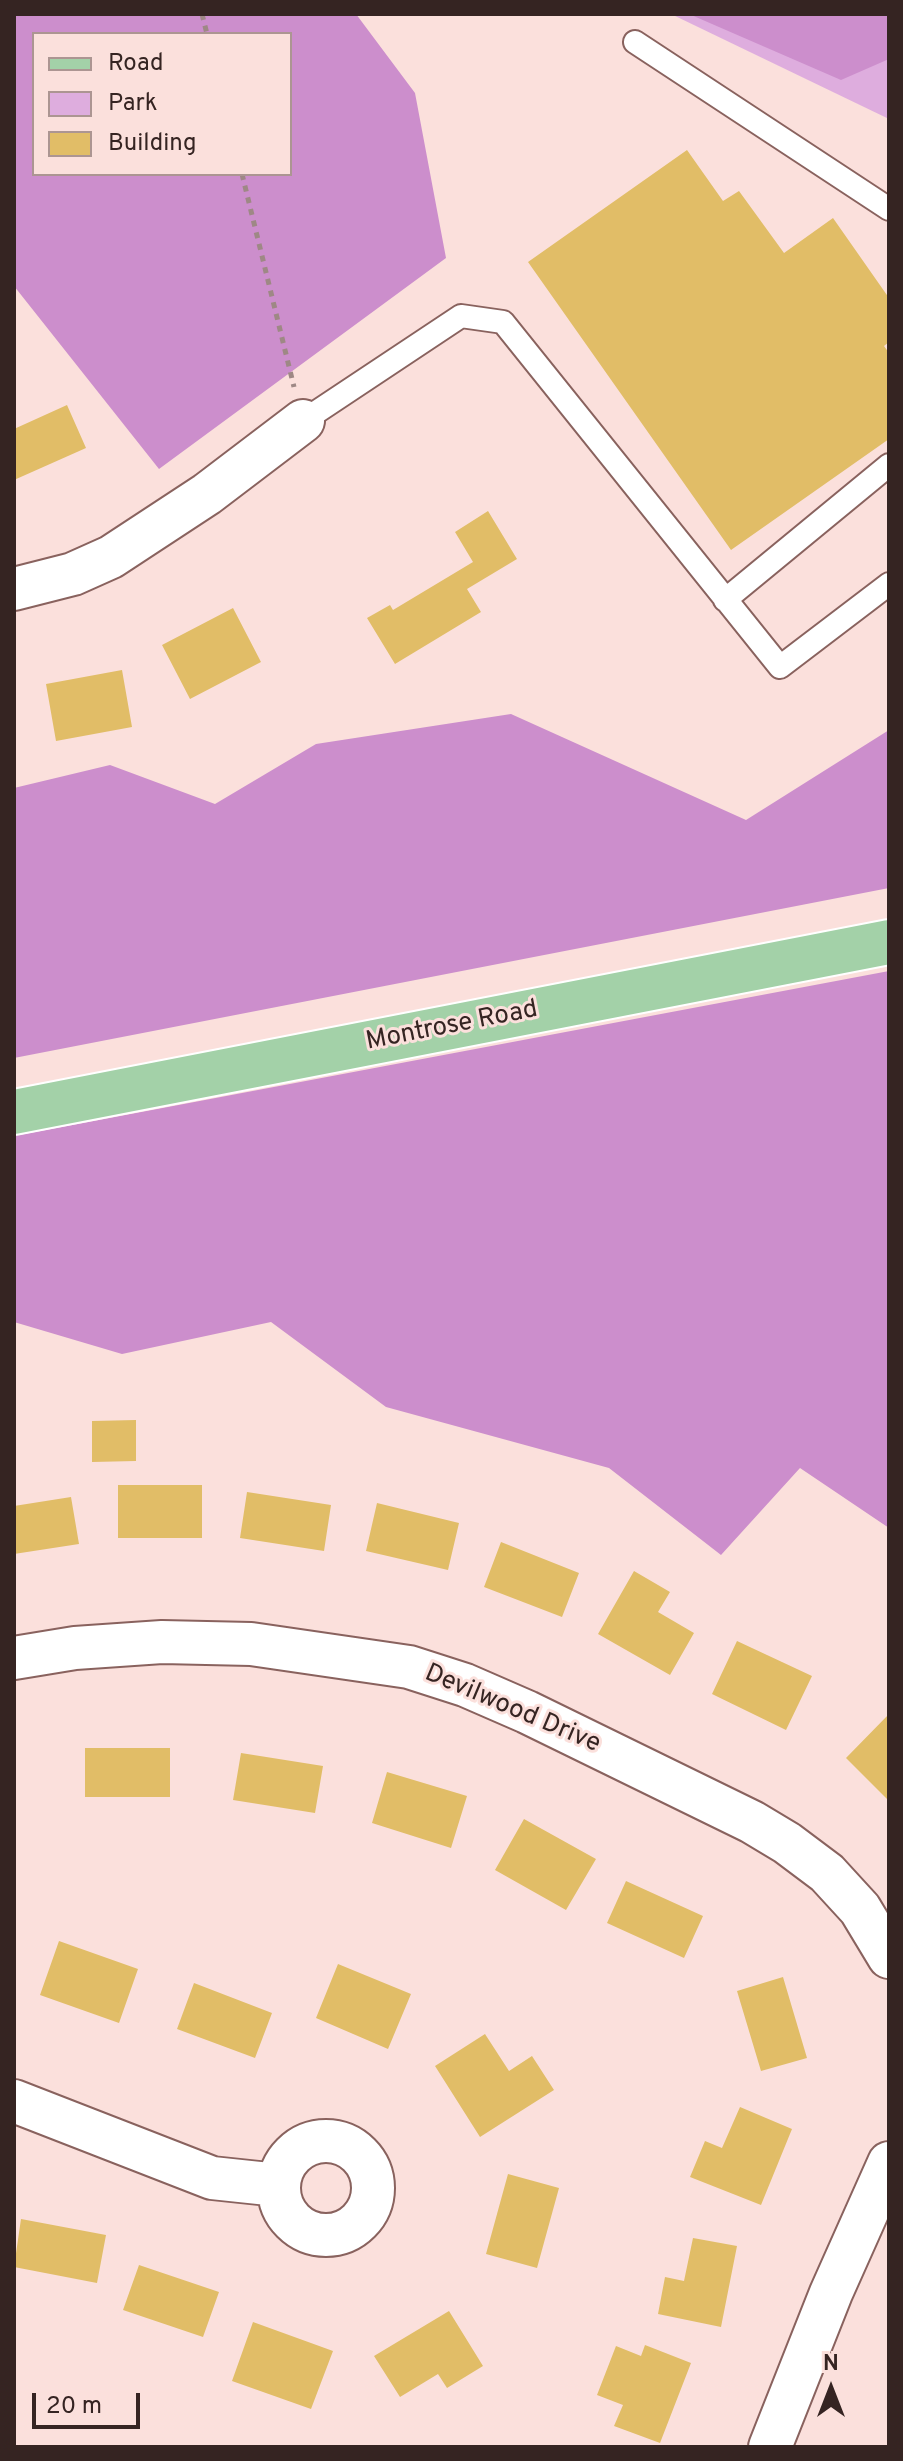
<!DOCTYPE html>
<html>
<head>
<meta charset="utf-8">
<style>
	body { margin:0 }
	#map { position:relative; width:903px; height:2461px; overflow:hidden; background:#fbe0dc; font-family:Overpass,sans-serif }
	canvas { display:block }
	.frame { position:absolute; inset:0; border:16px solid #352422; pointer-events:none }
	.legend { position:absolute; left:32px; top:32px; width:260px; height:144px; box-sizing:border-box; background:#fbe0dc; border:2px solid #ac9592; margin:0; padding:10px 14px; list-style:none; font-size:24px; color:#352422 }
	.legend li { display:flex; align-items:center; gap:16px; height:40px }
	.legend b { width:40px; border:2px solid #ac9592 }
	.north { position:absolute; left:791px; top:2349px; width:80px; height:80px; -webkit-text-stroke:6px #fbe0dc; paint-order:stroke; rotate:0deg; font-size:22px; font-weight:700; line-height:32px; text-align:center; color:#352422 }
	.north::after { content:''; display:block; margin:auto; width:28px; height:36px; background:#352422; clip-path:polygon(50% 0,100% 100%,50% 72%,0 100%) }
	.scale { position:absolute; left:32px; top:2393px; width:108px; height:36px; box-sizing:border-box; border:4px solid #352422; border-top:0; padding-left:10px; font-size:24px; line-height:28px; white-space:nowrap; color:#352422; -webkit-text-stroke:6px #fbe0dc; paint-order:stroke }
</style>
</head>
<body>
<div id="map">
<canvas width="903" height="2461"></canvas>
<div class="frame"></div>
<ul class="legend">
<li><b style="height:10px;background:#a3d1a8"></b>Road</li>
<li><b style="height:22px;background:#deadde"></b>Park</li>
<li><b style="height:22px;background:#e1bd67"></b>Building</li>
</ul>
<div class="north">N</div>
<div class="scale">20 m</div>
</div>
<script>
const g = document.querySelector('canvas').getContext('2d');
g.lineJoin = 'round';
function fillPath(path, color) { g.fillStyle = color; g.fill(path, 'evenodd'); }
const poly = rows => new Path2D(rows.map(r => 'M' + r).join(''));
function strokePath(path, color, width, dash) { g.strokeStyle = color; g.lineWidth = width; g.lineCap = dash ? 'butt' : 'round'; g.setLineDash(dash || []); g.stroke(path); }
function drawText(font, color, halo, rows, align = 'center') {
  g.font = font + ' Overpass,sans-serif'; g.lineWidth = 6; g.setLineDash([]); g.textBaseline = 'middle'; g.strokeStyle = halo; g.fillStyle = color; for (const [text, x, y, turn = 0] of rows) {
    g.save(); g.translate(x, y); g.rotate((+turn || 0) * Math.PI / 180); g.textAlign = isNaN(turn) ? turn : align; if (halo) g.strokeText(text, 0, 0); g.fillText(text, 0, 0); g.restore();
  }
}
fillPath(poly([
	[671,14,889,14,889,119]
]), '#deadde');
fillPath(poly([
	[14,14,356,14,415,93,446,258,159,469,14,286],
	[34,34,290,34,290,174,34,174],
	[689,14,889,14,889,59,841,80],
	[511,714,746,820,889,730,889,888,14,1058,14,788,110,765,215,804,316,744],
	[889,971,889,1528,800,1468,721,1555,609,1468,386,1407,271,1322,122,1354,14,1322,14,1136]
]), '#cc8ecc');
fillPath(poly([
	[687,150,723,201,739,191,784,253,833,218,889,298,889,342,884,346,889,353,889,439,731,550,528,262],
	[67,405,86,448,14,480,14,429],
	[488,511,517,559,467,589,481,612,395,664,367,618,390,605,393,610,473,562,455,532],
	[233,608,261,662,190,699,162,645],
	[122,670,132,727,56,741,46,684],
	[136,1420,136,1461,92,1462,92,1421],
	[118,1485,202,1485,202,1538,118,1538],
	[247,1492,331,1505,324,1551,240,1538],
	[71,1497,79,1544,14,1554,14,1506],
	[377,1503,459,1523,448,1570,366,1551],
	[501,1542,579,1573,562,1617,484,1587],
	[634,1571,670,1592,658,1612,694,1633,670,1675,598,1634],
	[737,1641,812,1676,786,1730,712,1694],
	[889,1714,889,1801,846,1758],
	[85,1748,170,1748,170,1797,85,1797],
	[241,1753,323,1766,315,1813,233,1800],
	[387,1772,467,1796,451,1848,372,1823],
	[524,1819,596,1859,566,1910,495,1870],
	[626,1881,703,1916,684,1958,607,1923],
	[59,1941,138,1969,119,2023,40,1995],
	[338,1964,411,1994,388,2049,316,2018],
	[783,1977,807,2058,761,2071,737,1991],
	[194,1983,272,2013,255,2058,177,2029],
	[485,2034,509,2071,532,2056,554,2090,480,2137,435,2066],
	[740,2107,792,2129,761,2205,690,2177,705,2141,722,2148],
	[508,2174,559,2188,537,2268,486,2254],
	[21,2219,106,2235,97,2283,14,2267],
	[693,2238,737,2246,721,2327,658,2314,665,2277,684,2281],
	[139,2265,219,2292,203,2337,123,2310],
	[449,2311,483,2366,447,2388,438,2374,400,2397,374,2356],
	[253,2322,333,2351,311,2409,232,2381],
	[645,2345,691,2363,660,2443,614,2426,623,2405,597,2395,616,2346,641,2356]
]), '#e1bd67');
const lane = poly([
	[635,42,889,209],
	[303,421,461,316,503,322,780,667,889,584],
	[725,600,889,465]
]);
const street = poly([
	[14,589,73,574,111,557,207,494,303,421],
	[14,1658,75,1648,162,1642,251,1644,409,1667,465,1685,527,1712,752,1822,787,1843,827,1873,860,1909,889,1957],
	[14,2101,212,2178,278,2185],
	'279 2188a47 47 0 1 1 94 0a47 47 0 1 1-94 0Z',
	[770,2447,831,2293,889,2163]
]);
const primary = poly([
	[14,1112,889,942]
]);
strokePath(lane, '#89625e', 26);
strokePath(street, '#89625e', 46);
strokePath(primary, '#fff', 48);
strokePath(poly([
	[202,14,207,34],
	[242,174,294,387]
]), '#9e8885', 5, [6, 6]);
strokePath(lane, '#fff', 22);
strokePath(street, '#fff', 42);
strokePath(primary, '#a3d1a8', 44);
drawText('26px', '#352422', '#fbe0dc', [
	["Montrose Road",452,1027,-11],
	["Devilwood Drive",512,1710,23]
]);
</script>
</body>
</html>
